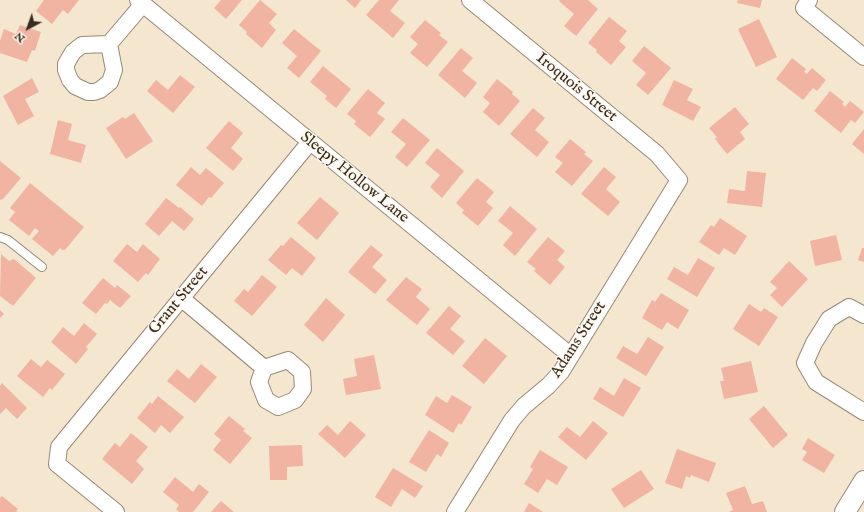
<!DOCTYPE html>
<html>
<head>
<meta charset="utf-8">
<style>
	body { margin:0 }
	#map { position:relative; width:864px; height:512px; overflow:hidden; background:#f5e7cf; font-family:"IM FELL English",serif }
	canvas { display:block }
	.north { position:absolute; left:8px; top:8px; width:40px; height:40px; -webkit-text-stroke:3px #fbf7ec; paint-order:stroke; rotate:221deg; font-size:11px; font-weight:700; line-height:16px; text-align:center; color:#3b2a1e }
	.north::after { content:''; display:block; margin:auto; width:14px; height:18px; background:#3b2a1e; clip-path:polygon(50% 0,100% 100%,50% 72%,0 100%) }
</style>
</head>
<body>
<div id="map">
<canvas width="864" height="512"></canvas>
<div class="north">N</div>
</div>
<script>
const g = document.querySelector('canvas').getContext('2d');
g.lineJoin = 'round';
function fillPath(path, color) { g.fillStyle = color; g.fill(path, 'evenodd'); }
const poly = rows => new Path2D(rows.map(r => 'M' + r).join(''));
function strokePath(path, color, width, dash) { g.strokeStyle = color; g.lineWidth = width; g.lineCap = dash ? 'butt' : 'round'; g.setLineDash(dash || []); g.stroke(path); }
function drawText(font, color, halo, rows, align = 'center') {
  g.font = font + ' "IM FELL English",serif'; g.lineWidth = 3; g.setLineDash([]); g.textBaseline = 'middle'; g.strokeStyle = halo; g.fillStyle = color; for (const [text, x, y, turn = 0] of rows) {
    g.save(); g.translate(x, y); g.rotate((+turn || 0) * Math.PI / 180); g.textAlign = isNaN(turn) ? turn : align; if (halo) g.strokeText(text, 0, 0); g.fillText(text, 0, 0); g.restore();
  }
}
fillPath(poly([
	[44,0,79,0,68,14,63,10,52,24,36,11],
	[221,0,242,0,226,19,214,8],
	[260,0,277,14,269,23,276,30,262,48,246,34,247,32,239,25],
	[346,0,361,0,355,8],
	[379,0,399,0,390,11,405,23,393,38,366,15],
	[560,0,588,0,598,9,576,36,564,26,574,14,559,1],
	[738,0,762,0,760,8,737,3],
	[609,17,627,31,619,41,626,47,611,65,596,52,597,50,588,43],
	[759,19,777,57,756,67,738,29],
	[425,20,441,33,439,35,448,42,427,67,410,53,418,44,410,37],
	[20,25,41,32,35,51,32,50,27,62,0,53,0,41,4,29,16,34],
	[294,29,321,51,299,78,287,68,297,56,282,43],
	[644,46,671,68,648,95,636,85,646,73,632,61],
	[461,48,473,58,462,71,477,83,465,98,438,75],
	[792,58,806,69,804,72,807,74,812,68,826,80,817,91,813,88,803,100,776,79],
	[323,66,351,89,336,108,325,99,327,96,310,82],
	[180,75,195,87,173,113,147,91,156,80,168,90],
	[32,78,39,92,25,99,34,116,18,125,3,96],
	[497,79,513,92,512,94,520,101,499,126,483,112,490,103,483,97],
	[674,80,693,89,687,100,701,107,693,121,662,105],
	[368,89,385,103,377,113,385,119,370,137,354,124,356,121,347,114],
	[830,91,844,102,842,104,845,107,850,101,864,112,855,123,851,120,841,133,814,111],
	[735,107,749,124,740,132,745,139,727,154,715,139,717,137,709,128],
	[533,108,545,118,535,130,549,142,537,157,510,134],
	[134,113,153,141,126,159,106,128,123,117,125,119],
	[403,118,430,140,407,167,395,157,406,144,391,132],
	[58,120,72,124,68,140,86,145,81,163,50,154],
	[229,121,243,133,231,148,243,159,233,171,206,148],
	[864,129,864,154,852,144],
	[570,139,586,152,584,154,593,161,572,186,555,172,563,163,555,157],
	[437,148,464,171,442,198,430,187,440,175,425,163],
	[0,161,21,178,3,199,0,200],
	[191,167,200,175,206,168,224,183,211,198,209,197,202,206,176,185],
	[604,167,616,177,606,189,620,202,608,216,581,194],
	[747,171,766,173,762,207,727,203,729,189,745,191],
	[477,178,494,192,486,202,493,208,478,226,462,213,464,210,456,203],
	[30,183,84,227,65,250,62,250,60,248,53,256,32,239,39,231,35,228,29,236,9,220,15,212,10,208],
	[320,197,339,213,317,240,297,223],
	[166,198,179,208,180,207,194,219,184,231,172,221,159,236,145,224],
	[510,206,537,229,515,256,503,245,513,233,498,221],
	[720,218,747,236,735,255,724,248,719,255,699,242,711,225,714,227],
	[836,235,842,260,815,266,810,241],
	[291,237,316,258,302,276,292,268,286,275,268,260,281,245,283,246],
	[548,237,565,251,557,260,565,267,550,285,534,271,536,269,527,262],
	[127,244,137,252,143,244,160,259,148,275,146,273,138,282,113,261],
	[371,245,383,255,372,267,387,280,375,294,348,272],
	[862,248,864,248,864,262,858,260],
	[1,254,9,261,14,259,36,278,13,306,0,296],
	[698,258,715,268,697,297,667,279,674,267,688,275],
	[789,261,808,279,782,307,770,295,777,288,770,282],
	[262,275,277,287,252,316,234,301,244,289,248,292],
	[406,277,422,289,416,297,430,309,417,325,386,300],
	[103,278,115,288,117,285,131,296,120,308,110,300,107,304,105,303,96,314,82,303],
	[661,293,689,310,678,329,667,322,662,330,642,318,652,300,655,302],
	[326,298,345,315,323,342,304,325],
	[749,304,761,312,764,308,778,317,759,346,733,329],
	[449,306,461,316,450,329,465,341,453,355,426,333],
	[0,310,4,314,0,318],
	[84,323,97,334,86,347,88,349,76,364,51,342,63,327,74,336],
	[648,337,664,347,646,376,616,358,623,346,637,354],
	[485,338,507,356,484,384,462,366],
	[374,355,381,389,346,395,343,379,357,376,354,359],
	[31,359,41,367,47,360,65,374,52,390,50,388,43,397,17,376],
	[751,361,758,392,724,399,720,381,724,381,721,368],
	[201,364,217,377,195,403,167,381,177,369,189,379],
	[624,378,641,388,623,417,593,399,600,387,614,396],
	[2,383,27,408,17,419,6,408,0,414,0,386],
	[452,395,472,407,461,425,459,423,453,433,425,415,436,396,447,403],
	[158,396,184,417,170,433,161,425,155,433,137,418,150,402,152,404],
	[764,406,788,435,773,448,749,419],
	[229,416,245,429,243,431,252,438,230,464,213,450,221,440,214,434],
	[350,421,366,435,345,458,318,434,327,425,338,435],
	[593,421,608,433,586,460,558,437,567,427,580,437],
	[429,430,449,443,441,457,437,454,426,472,409,462],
	[131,433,148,447,136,461,144,469,132,484,102,459,115,443,120,447],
	[808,438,835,455,824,473,802,460,807,452,802,449],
	[302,445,303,466,287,467,287,480,270,480,269,446],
	[677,449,716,463,709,482,691,475,690,478,686,476,682,489,665,483],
	[540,450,568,467,557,485,547,479,538,493,524,484,533,469,530,467],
	[393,468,423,486,415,498,402,489,391,507,375,497],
	[641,470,654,489,624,508,611,489],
	[175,477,193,492,199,484,209,492,193,512,179,512,176,509,179,505,163,492],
	[745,486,752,504,763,501,767,512,729,512,733,510,726,493],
	[2,496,18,509,16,511,18,512,0,512,0,498],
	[221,501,234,512,211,512],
	[529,503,543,512,524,512]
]), '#f1b3a2');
const service = poly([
	[0,237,8,240,42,267]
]);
const minor = poly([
	[138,0,571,356],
	[809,0,804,8,864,57],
	[109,44,114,70,110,82,100,90,94,92,88,92,75,86,70,80,66,70,66,64,73,52,82,45,109,44,143,4],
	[181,298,264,368,259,382,266,400,278,407,295,400,303,389,302,372,288,360,264,368],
	[864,315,849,307,829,319,814,343,805,363,816,382,864,412],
	[116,512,57,464,59,447,310,142],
	[455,512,512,420,524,406,548,386,561,372,679,180,657,154,470,0]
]);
const tertiary = poly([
	[845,512,864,481]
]);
strokePath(service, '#988876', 10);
strokePath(minor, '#988876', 18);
strokePath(tertiary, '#988876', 22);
strokePath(service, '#fff', 8);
strokePath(minor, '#fff', 16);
strokePath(tertiary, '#fff', 20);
drawText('16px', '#3b2a1e', '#fbf7ec', [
	["Iroquois Street",576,88,39],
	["Sleepy Hollow Lane",354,178,39],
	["Grant Street",179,301,-50],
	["Adams Street",579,340,-57]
]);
</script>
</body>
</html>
